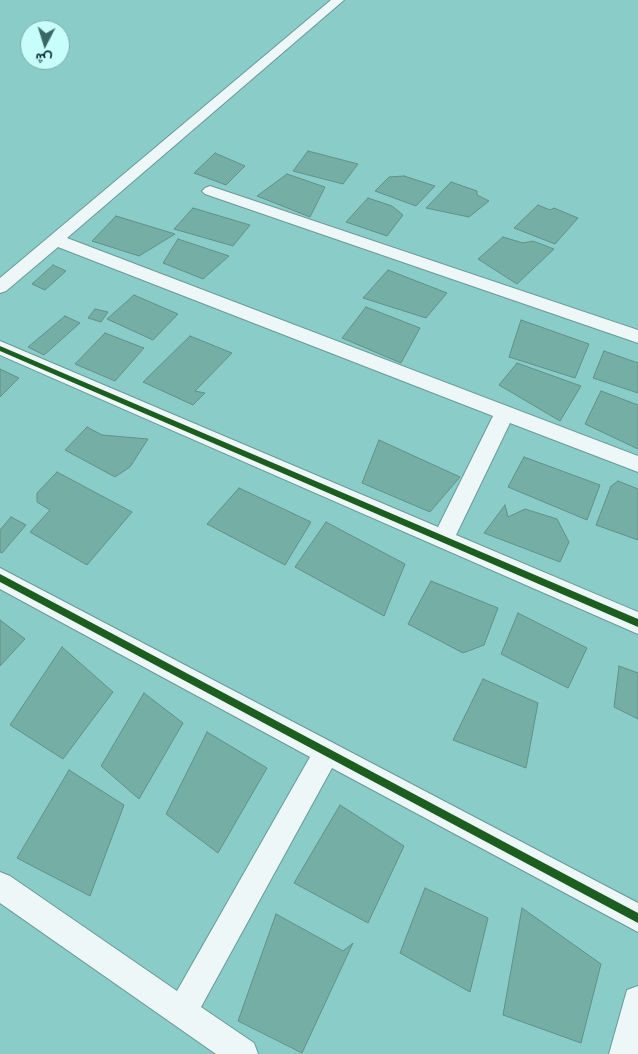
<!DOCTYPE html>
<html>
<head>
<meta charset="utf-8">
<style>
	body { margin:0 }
	#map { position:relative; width:638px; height:1054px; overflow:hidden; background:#89ccc8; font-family:Helvetica,Vazirmatn,sans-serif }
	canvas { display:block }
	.north { position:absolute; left:20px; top:20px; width:50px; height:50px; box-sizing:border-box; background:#c7fdfa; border:1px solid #7cadaa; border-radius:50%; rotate:185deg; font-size:14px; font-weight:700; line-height:20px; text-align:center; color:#0c3432 }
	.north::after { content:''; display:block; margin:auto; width:18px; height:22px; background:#386966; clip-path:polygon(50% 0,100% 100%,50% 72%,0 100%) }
</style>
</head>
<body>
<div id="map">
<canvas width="638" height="1054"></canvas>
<div class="north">ش</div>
</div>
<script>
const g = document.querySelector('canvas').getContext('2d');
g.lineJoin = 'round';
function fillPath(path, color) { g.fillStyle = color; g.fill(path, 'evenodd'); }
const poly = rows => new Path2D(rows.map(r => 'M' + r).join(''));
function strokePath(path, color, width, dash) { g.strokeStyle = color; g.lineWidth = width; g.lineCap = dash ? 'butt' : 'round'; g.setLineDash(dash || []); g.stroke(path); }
const building = poly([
	[308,151,358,164,343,184,293,171,308,151],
	[215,153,245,166,226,185,194,173,215,153],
	[287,174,325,187,310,217,257,196,287,174],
	[404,176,435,186,416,206,375,191,389,177,404,176],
	[451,182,477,191,477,195,489,201,469,217,426,208,451,182],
	[368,198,392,206,403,215,387,236,346,222,368,198],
	[538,205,550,210,554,208,578,218,555,244,514,228,538,205],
	[193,208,250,225,233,246,174,229,193,208],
	[116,216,175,234,139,256,92,241,116,216],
	[503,237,523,243,533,241,554,249,517,284,478,259,503,237],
	[178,239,229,256,203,279,163,263,178,239],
	[53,265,66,271,45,290,32,284,53,265],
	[388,270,447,293,426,318,363,298,388,270],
	[134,295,178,314,153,340,107,319,134,295],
	[366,307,420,328,401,363,342,338,366,307],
	[95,309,108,312,101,322,88,318,95,309],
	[65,316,80,323,44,355,28,347,65,316],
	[521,320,589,344,575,378,509,357,521,320],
	[105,333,144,348,115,381,75,364,105,333],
	[190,336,232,353,195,391,205,393,193,405,143,382,190,336],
	[604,351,638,363,638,393,593,378,604,351],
	[517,363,581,386,560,421,499,385,517,363],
	[0,369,19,378,0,397,0,369],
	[601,391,638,405,638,449,585,424,601,391],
	[87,427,102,435,148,439,130,467,115,477,65,450,87,427],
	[379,440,460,477,430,512,362,483,379,440],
	[524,457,600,485,587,520,508,487,524,457],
	[57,472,132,512,87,565,30,532,50,510,37,502,37,493,57,472],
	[618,481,638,489,638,540,596,525,611,486,618,481],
	[239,488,311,522,285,565,207,524,239,488],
	[505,505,508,517,525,509,557,519,569,542,560,562,484,533,505,505],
	[11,517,26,525,2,553,0,552,0,530,11,517],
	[326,522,405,564,384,616,295,567,326,522],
	[431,581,498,608,484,645,463,653,408,624,431,581],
	[518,613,587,648,568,688,501,654,518,613],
	[0,620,25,639,0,666,0,620],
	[62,647,113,692,63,759,10,725,62,647],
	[619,666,638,673,638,719,614,707,619,666],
	[483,679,538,703,526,768,453,740,483,679],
	[144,693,183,723,139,799,101,766,144,693],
	[207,732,267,768,218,853,166,814,207,732],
	[69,770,124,805,90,896,17,858,69,770],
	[340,805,404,846,368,923,294,883,340,805],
	[425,888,488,918,470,992,400,953,425,888],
	[522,908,601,964,581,1043,503,1015,522,908],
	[276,914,343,951,353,943,302,1053,238,1021,276,914]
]);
fillPath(building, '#74aea5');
strokePath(building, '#62908a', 1);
const minor = poly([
	[331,0,344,0,67,238,638,456,638,472,510,423,456,535,638,612,638,634,0,355,0,341,438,527,493,416,58,247,6,291,0,293,0,278,331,0],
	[210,186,638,330,638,343,205,194,202,191,205,188,210,186],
	[0,568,638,903,638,932,332,768,201,1007,254,1043,258,1054,216,1054,0,903,0,872,10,876,177,991,310,757,0,589,0,568],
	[638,986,638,1054,609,1054,627,990,638,986]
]);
strokePath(minor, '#699a97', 2);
fillPath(minor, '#edf7f7');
fillPath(poly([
	[0,346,638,619,638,627,0,351,0,346],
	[0,574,638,913,638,923,0,582,0,574]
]), '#1b5e20');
</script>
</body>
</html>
